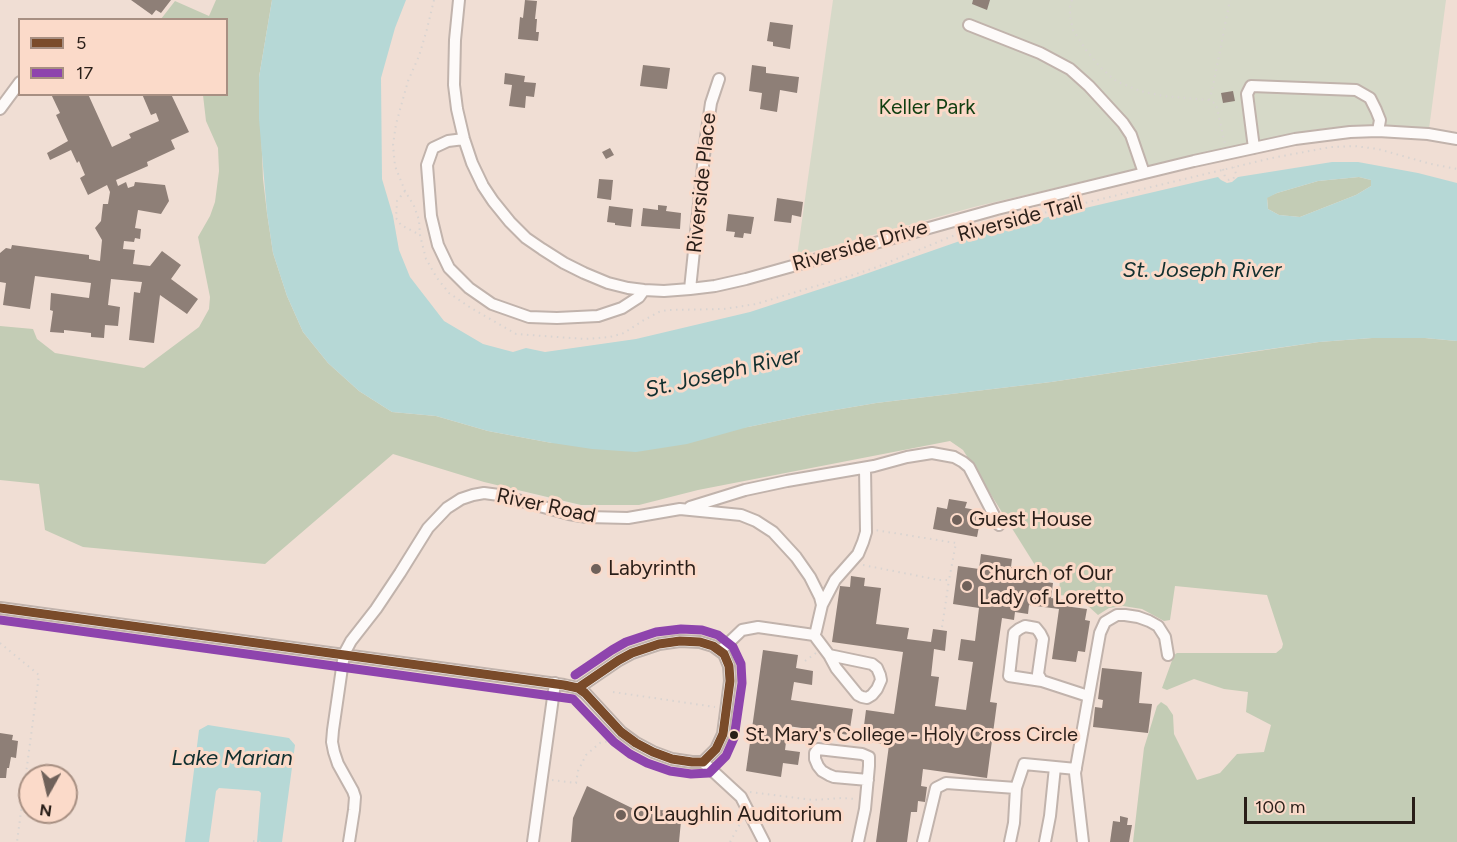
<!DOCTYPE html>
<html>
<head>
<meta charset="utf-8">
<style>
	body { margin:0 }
	#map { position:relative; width:1457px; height:842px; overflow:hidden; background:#f0ded4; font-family:Figtree,sans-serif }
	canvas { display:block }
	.legend { position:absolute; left:18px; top:18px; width:210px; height:78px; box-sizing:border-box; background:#fbdac9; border:2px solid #a78f82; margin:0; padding:8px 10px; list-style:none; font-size:18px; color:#291e18 }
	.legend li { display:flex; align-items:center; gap:12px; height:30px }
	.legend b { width:30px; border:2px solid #a78f82 }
	.north { position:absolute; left:18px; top:764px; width:60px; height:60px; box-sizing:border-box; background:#fbdac9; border:2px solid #a78f82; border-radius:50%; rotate:188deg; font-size:16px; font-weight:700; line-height:24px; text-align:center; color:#291e18 }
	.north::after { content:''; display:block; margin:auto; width:21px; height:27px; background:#6f615a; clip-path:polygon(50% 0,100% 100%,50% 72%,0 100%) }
	.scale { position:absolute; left:1244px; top:797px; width:171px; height:27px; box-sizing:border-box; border:3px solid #291e18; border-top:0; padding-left:8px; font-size:18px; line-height:21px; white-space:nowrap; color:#291e18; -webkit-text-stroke:4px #fbdac9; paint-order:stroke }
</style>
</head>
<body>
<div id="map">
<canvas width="1457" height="842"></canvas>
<ul class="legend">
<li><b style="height:8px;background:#7a4b2a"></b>5</li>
<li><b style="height:8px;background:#8e44ad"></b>17</li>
</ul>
<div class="north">N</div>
<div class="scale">100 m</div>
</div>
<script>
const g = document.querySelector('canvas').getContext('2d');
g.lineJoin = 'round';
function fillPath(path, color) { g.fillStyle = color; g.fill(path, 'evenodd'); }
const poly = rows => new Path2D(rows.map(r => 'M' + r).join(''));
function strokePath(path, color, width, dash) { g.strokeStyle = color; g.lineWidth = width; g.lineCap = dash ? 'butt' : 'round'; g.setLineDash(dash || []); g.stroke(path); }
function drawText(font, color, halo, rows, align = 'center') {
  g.font = font + ' Figtree,sans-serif'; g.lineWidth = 6; g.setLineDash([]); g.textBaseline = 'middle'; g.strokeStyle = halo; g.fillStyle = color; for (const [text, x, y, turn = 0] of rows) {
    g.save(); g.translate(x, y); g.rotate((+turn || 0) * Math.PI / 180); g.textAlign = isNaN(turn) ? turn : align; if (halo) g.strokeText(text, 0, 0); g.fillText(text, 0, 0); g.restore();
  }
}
fillPath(poly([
	[833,0,1446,0,1429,129,1384,125,1347,126,1312,130,1136,169,974,207,797,256]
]), '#d6d9c8');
fillPath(poly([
	[216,0,272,0,259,77,263,179,267,213,273,253,287,296,303,332,328,363,359,391,392,412,436,416,488,431,552,443,748,427,806,415,876,403,1051,382,1319,342,1372,338,1425,338,1457,341,1457,842,1133,842,1144,748,1157,706,1161,702,1167,706,1173,715,1174,734,1197,780,1220,773,1237,754,1264,752,1271,725,1246,712,1248,692,1224,689,1194,679,1167,690,1162,688,1174,655,1177,653,1276,653,1282,648,1283,644,1267,595,1175,586,1170,620,1164,621,1142,609,1123,606,1109,608,1098,615,1078,597,1059,595,1060,577,1043,573,1038,570,963,450,950,441,698,490,639,505,581,505,484,482,393,454,265,564,83,547,45,530,39,484,0,480,0,326,33,329,37,339,55,353,144,368,199,327,209,309,210,297,198,237,210,216,215,202,219,171,218,148,206,121,203,95,226,94,226,20,161,19,175,1,209,16],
	[1359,177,1371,180,1371,186,1356,195,1300,217,1279,215,1268,209,1267,197,1277,193,1318,181]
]), '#c3ccb5');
fillPath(poly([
	[272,0,406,0,395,28,381,78,382,179,393,216,399,250,410,277,444,321,483,344,513,352,526,348,545,352,636,339,750,312,854,278,977,235,1064,213,1218,177,1221,180,1227,183,1232,182,1238,177,1332,162,1358,162,1418,173,1457,183,1457,341,1425,338,1372,338,1319,342,1256,351,1051,382,876,403,806,415,748,427,687,444,636,452,592,449,552,443,488,431,436,416,392,412,359,391,328,363,303,332,287,296,273,253,267,213,259,119,259,77],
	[1359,177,1371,180,1371,186,1356,195,1300,217,1279,215,1268,209,1267,198,1277,193,1318,181],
	[208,725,289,738,295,745,282,842,257,842,261,793,259,791,219,788,216,791,209,842,185,842,199,730]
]), '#b6d8d6');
fillPath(poly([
	[131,0,171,0,161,13,156,10,152,15],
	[525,0,537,1,535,19,537,19,536,32,539,32,538,41,518,39,520,17,523,18],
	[973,0,990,0,987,10,972,4],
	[770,22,793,25,790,49,773,46,773,42,767,41],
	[643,65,670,68,667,89,640,86],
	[752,65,766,67,766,73,799,77,797,93,780,90,777,112,760,109,762,93,749,91],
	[505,73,525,76,524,82,536,83,534,97,526,96,525,108,509,106,512,85,504,84],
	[1233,91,1235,101,1223,103,1221,93],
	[51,94,88,94,112,147,131,138,129,134,159,121,156,113,151,115,142,94,171,94,189,132,171,140,175,149,147,162,148,166,116,180,118,186,126,182,128,188,134,186,135,182,165,185,169,201,161,214,138,210,135,228,141,229,140,239,135,238,134,242,124,241,123,249,135,250,133,264,150,266,162,251,181,265,171,279,198,299,187,314,160,295,154,343,129,340,134,292,140,293,142,282,111,279,108,305,120,307,118,326,105,325,104,338,91,337,91,333,64,330,64,333,50,332,53,311,50,310,51,293,89,298,91,283,35,276,30,309,3,305,6,283,0,282,0,253,6,248,11,249,12,245,89,255,89,259,100,261,102,240,95,228,101,221,103,204,108,204,110,192,107,185,88,195,80,178,85,175,79,161,77,163,71,150,50,160,47,153,68,141,56,115,60,113],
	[610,148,614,155,606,159,602,152],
	[599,179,613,180,611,200,597,198],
	[777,198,803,202,801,217,792,215,791,223,774,221],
	[658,205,667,206,666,211,681,213,680,229,641,226,643,208,658,210],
	[609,206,633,209,631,227,615,225,615,223,607,222],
	[728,214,754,217,751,234,744,233,743,238,734,237,735,232,726,231],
	[949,499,967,502,965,508,982,511,977,537,933,529,937,507,947,509],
	[981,554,1012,559,1011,567,1033,570,1032,580,1053,583,1051,598,1073,601,1072,607,1087,609,1085,620,1090,621,1085,652,1078,651,1076,662,1052,659,1059,609,1029,605,1028,614,1015,612,1014,620,1002,618,990,702,997,703,987,778,923,769,921,786,927,787,925,802,918,801,917,812,911,812,907,842,876,842,889,745,862,741,866,710,894,714,903,652,832,642,840,586,850,587,851,576,865,578,864,586,881,588,876,624,909,628,907,639,931,642,933,629,947,631,945,651,934,649,931,676,939,677,935,706,966,710,973,662,958,660,961,639,975,641,979,608,953,604,958,566,979,569],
	[763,650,798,655,796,668,813,671,812,685,794,682,791,700,853,709,849,735,788,726,785,750,800,752,798,765,783,763,781,777,746,771],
	[1102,668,1142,672,1139,703,1152,704,1148,733,1093,727,1095,707,1102,708,1103,700,1098,699],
	[0,733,13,735,12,740,18,741,16,758,11,757,9,768,7,768,6,778,0,778],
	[587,786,640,812,641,807,674,812,674,821,681,821,679,842,571,842,573,818],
	[1120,816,1128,818,1127,825,1132,825,1129,842,1110,842,1113,821,1120,822]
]), '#8e7f77');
const minor = poly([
	[459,0,455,40,454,85,457,109,464,139,472,163,483,186,493,201,510,222,526,238,542,249,564,263,584,273,608,283,628,288,644,290,664,291,690,289,715,286,746,279,997,209,1194,161,1295,139,1350,132,1378,131,1428,134,1457,139],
	[969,25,1040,53,1070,69,1089,86,1123,123,1131,135,1144,173],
	[0,109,20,82],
	[464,139,448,141,433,148,427,165,431,216,438,245,449,268,469,288,492,304,529,317,557,318,598,316,622,308,639,297,644,290],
	[1254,148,1247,94,1251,86,1356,90,1370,98,1376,110,1380,120,1378,131],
	[690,289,706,137,711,103,719,79],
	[690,507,745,490,787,481,874,466,907,457,932,453,954,457,963,462,969,467,999,525],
	[822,605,835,580,858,554,863,542,866,532,865,468],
	[0,608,564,685,578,688,585,693,621,732,636,743,653,752,672,759,692,762,703,762,716,749,723,734,730,681,729,666,724,654,713,646,700,642,680,641,659,644,632,653,619,660,578,688],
	[1025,626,1036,628,1040,633,1043,639,1038,674,1042,681,1009,676,1014,633,1019,629,1025,626],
	[720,651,742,630,758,627,814,635,829,655],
	[829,655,872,664,877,668,880,675,881,680,877,689,872,695,867,698,862,697,858,695,836,668,829,655],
	[1042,681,1088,696],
	[703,762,741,797,764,842],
	[349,842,354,810,355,797,353,791,338,764,334,752,332,742,333,730,344,654,351,641,376,609,400,573,428,528,447,508,461,499,473,495,484,493,499,495,569,514,587,517,628,518,680,509,741,515,756,521,773,532,796,557,810,577,820,597,822,605,816,631,814,635],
	[533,842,555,683],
	[858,842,865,809,869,766,869,757,862,754,818,749,815,753,815,759,818,766,822,771,829,775,834,777,868,780],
	[923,842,936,788,946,783,1016,788,1024,764,1076,769],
	[1010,842,1014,823,1016,788],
	[1045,842,1050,816,1055,767],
	[1083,842,1075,773,1100,633,1105,622,1117,615,1125,615,1138,617,1149,621,1158,626,1165,637,1168,655]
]);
strokePath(minor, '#c1b3ac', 14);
strokePath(poly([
	[434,0,427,29,419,56,408,81,396,124,393,145,395,166,405,191,414,206,419,220,420,235,426,259,437,278,449,293,471,308,516,334,585,339,610,337,624,333,644,320,659,312,667,310,724,309,756,304,853,275,877,267,960,233,1272,158,1331,147,1354,146,1378,149,1431,164,1457,169],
	[1072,0,1070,7,1070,16,1073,30,1086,50,1100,67,1116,81,1140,91,1163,96,1209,100,1216,104,1225,144],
	[1209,100,1212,91,1230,0],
	[1223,169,1225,177,1229,180,1233,179,1236,174,1234,167],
	[405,191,397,201,396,218,401,225,420,235],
	[863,565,939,580,949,580,956,543,875,530],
	[942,627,949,580],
	[0,643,39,675,17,842],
	[805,661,816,653],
	[613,692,715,707],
	[552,780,576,783,578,771,586,755,600,743,614,740],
	[750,792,813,800,842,798,855,799],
	[253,841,261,842],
	[730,842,741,822]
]), '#d9d4d1', 2, [1.5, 4.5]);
strokePath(minor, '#fdfaf9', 10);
strokePath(poly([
	[0,608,564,685,578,688],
	[680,641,700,642,713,646,724,654,729,666,730,681,723,734,716,749,703,762,692,762,672,759,653,752,636,743,621,732,585,693,578,688,619,660,632,653,659,644,680,641]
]), '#7a4b2a', 9);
strokePath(poly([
	[0,620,573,699,614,742,630,754,647,763,670,771,691,774,709,773,726,756,734,738,742,683,741,664,733,647,718,635,702,630,681,629,656,632,626,642,612,650,575,675]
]), '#8e44ad', 9);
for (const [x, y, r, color] of [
	[957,520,6,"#6f615a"],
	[596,569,6,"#6f615a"],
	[967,586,6,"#6f615a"],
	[734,735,5,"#291e18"],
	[621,815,6,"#6f615a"]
]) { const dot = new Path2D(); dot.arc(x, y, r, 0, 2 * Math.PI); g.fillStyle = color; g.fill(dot); strokePath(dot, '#fbdac9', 2); }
drawText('20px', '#291e18', '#fbdac9', [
	["St. Mary's College - Holy Cross Circle",745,735]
], 'left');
drawText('21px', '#113f11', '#fbdac9', [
	["Keller Park",927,108]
]);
drawText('21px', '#291e18', '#fbdac9', [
	["Riverside Place",702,183,-84],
	["Riverside Trail",1020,219,-15],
	["Riverside Drive",860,246,-16],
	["River Road",546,506,12]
]);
drawText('21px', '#291e18', '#fbdac9', [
	["Guest House",969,520],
	["Labyrinth",608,569],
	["Church of Our",979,574],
	["Lady of Loretto",979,598],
	["O'Laughlin Auditorium",633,815]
], 'left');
drawText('italic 22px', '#112f2f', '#fbdac9', [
	["St. Joseph River",1202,271],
	["St. Joseph River",723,373,-13],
	["Lake Marian",232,759]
]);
</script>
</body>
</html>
